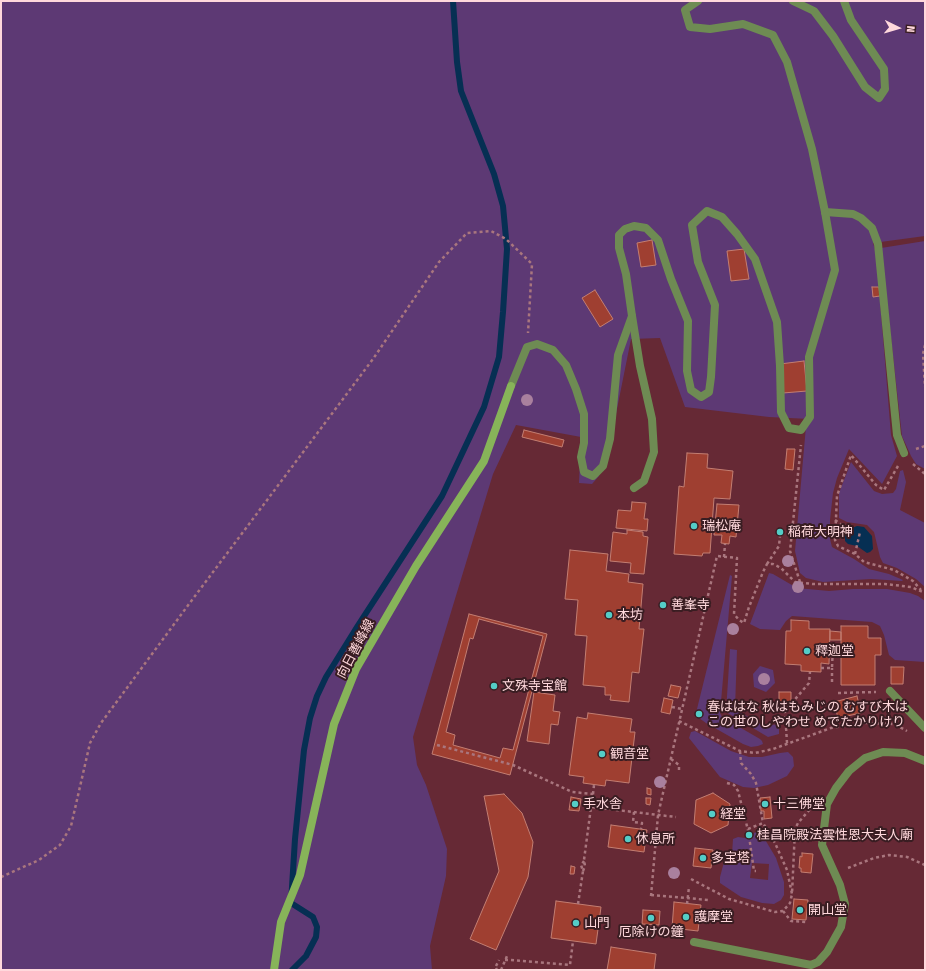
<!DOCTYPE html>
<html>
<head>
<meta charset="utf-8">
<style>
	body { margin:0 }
	#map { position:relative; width:926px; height:971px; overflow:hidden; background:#662935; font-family:"Fira Sans Condensed",sans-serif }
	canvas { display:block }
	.frame { position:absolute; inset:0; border:2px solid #ffd8dc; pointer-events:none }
	.north { position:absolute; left:878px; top:8px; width:40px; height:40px; -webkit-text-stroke:3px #391d22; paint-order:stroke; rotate:95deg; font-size:11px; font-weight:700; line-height:16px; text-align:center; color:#ffd8dc }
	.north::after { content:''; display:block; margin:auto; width:14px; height:18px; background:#ffd8dc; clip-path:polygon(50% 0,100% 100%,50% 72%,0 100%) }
</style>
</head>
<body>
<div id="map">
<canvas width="926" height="971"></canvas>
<div class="frame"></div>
<div class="north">N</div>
</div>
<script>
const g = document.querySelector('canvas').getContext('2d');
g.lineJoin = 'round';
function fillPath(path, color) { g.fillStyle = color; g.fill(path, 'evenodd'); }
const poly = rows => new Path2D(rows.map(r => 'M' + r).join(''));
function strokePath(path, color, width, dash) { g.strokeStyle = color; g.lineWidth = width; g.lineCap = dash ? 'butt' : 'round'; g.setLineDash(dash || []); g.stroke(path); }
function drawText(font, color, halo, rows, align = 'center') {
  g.font = font + ' "Fira Sans Condensed","Noto Sans JP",sans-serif'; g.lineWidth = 4; g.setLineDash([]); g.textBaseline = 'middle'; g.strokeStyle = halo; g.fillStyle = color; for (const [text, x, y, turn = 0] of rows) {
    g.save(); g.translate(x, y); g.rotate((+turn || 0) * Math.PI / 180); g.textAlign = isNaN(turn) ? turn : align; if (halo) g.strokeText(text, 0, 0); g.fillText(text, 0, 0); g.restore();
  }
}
fillPath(poly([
	[1,1,925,1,925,236,873,243,876,252,891,435,897,456,882,484,849,449,837,478,833,493,830,520,830,539,832,547,854,559,869,569,889,574,903,580,902,581,871,579,823,582,806,578,800,573,795,551,806,426,810,419,769,417,685,407,660,338,631,339,613,429,599,476,592,484,579,483,581,437,516,425,493,474,413,737,417,765,426,785,447,849,446,876,430,946,432,970,1,970],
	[925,241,925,469,916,464,911,456,902,436,881,248],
	[851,462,874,491,882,494,893,493,896,489,900,471,903,470,906,482,900,510,925,523,925,587,916,579,897,568,883,563,880,557,874,532,867,525,847,522,839,518,839,493],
	[769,573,773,574,797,588,829,591,853,589,887,589,910,593,918,596,925,601,925,662,895,660,889,655,884,635,880,626,872,622,792,616,786,621,780,630,760,629,750,624],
	[730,575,732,576,720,713,722,717,760,739,762,741,763,744,758,746,751,747,743,744,706,723,699,718,696,713],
	[730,649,737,650,735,709,764,726,779,724,779,734,768,737,726,712],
	[760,666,773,670,775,683,766,692,754,687,753,674],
	[695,731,731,751,749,757,762,757,780,753,788,752,793,757,794,766,787,776,768,785,754,788,743,787,720,777,689,738,691,732],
	[758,831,760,831,776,858,784,882,784,895,781,900,774,904,762,903,741,897,720,883,720,877,724,862,732,854,733,839,738,837,752,839,754,833],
	[752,863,769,864,768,880,750,878]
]), '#5d3974');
fillPath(poly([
	[857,526,864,527,872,536,873,549,870,552,867,553,857,546,848,544,845,541,845,531]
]), '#062f53');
strokePath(poly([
	[292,970,306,956,316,937,317,927,313,917,291,903,295,839,304,750,310,718,317,696,326,677,357,627,442,496,484,407,499,357,503,312,507,249,503,206,494,174,461,91,457,62,453,1]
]), '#062f53', 6);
const building = poly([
	[652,240,656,265,641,267,637,243,652,240],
	[744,249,749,279,731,281,727,251,744,249],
	[872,287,879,287,880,296,873,297,872,287],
	[595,290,613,319,600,327,582,298,595,290],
	[804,361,807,391,783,393,780,364,804,361],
	[524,430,564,440,562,447,522,437,524,430],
	[787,449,795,449,793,470,785,469,787,449],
	[687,453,708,454,707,468,733,471,730,499,714,498,710,553,703,553,702,556,674,554,679,486,684,487,687,453],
	[632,502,646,503,644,519,648,519,647,531,616,528,618,510,631,511,632,502],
	[717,504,739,505,736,537,730,536,729,544,721,543,722,535,714,535,717,504],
	[779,529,782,530,782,534,778,534,779,529],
	[627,530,643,532,643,536,648,537,644,574,630,573,631,563,610,561,613,532,627,534,627,530],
	[570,550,608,554,606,571,629,574,628,582,643,584,639,629,644,629,639,673,632,672,629,702,610,700,611,695,605,695,605,687,583,685,587,636,575,635,578,600,565,599,570,550],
	[469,614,547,634,510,775,432,754,469,614],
	[479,619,543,636,513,750,503,748,500,758,453,745,455,735,446,732,470,638,473,639,479,619],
	[791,620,809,621,809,629,830,629,829,664,821,663,821,672,801,671,801,665,785,664,786,631,791,631,791,620],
	[841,626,868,626,868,638,881,638,881,655,875,655,875,685,841,685,841,626],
	[830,631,841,632,841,640,830,640,830,631],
	[891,667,904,667,903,684,891,684,891,667],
	[671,685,681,687,678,698,668,696,671,685],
	[534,692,555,695,553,711,560,712,558,725,551,724,549,744,527,741,534,692],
	[779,692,791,692,791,703,779,703,779,692],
	[857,696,861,713,838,718,834,702,857,696],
	[664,698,673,700,670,714,661,712,664,698],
	[588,713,632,719,630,732,635,732,629,783,606,780,605,786,583,783,584,777,569,775,577,717,587,719,588,713],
	[647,788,651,789,651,795,647,794,647,788],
	[713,793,730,804,728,825,711,833,694,824,696,800,713,793],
	[504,794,522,813,533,842,528,877,496,950,470,939,499,871,484,796,504,794],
	[571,797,581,799,579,811,569,810,571,797],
	[770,797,772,818,764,819,764,811,761,811,760,798,770,797],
	[646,798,651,798,650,805,646,804,646,798],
	[611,825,647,830,644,852,608,847,611,825],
	[695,848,713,850,711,868,693,866,695,848],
	[802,853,813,854,811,873,801,872,801,868,799,868,800,856,802,857,802,853],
	[571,866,575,867,574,874,570,874,571,866],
	[794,899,808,900,806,920,792,919,794,899],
	[556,901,601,907,596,944,551,938,556,901],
	[674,902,701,905,698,931,672,928,674,902],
	[643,910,660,911,659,925,642,924,643,910],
	[611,947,656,954,654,970,607,970,611,947]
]);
fillPath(building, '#9f3f31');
strokePath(building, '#c37e72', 1);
strokePath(poly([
	[925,345,923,354,925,387],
	[916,449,925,446],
	[913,464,925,474],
	[898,466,884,490,876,485,851,455,837,496,835,540,838,546,855,554,864,562,894,570,913,581,921,590],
	[835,520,845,527],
	[855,554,860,532],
	[724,557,725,544],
	[767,564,779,546,780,536],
	[800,582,790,551,801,445],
	[821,668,832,668,833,645,841,646],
	[832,682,832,668],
	[838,693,876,692],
	[824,702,828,707,835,706],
	[672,707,682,709],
	[679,721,740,751,755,753,773,749,831,728,865,723,894,724,907,731],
	[787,743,785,711,809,683,810,672],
	[437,745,513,765,572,792,593,794,591,807],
	[740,751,741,763,751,774,756,783,763,823],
	[671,759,679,765,679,772],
	[727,783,734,785,738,791,749,834],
	[593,794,594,785],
	[634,812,633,822,642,823,641,829],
	[748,829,763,823,775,843,787,870,792,894,795,829,798,823,811,808],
	[749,836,754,871,756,871],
	[848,868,874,858,889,855,907,857,925,865],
	[583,871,585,866,584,860,591,807,676,817],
	[1,877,39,860,60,845,71,826,90,743,101,723,189,604,373,359,439,262,467,233,491,231,506,239,532,264,528,333],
	[691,879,729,899,775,912,783,911,790,903,792,894],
	[651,895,709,900],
	[651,896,658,815,717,556,737,558,734,614,739,620,744,623,749,607,763,572,767,564,773,564,781,568,795,582,813,584,885,584,911,587,925,593],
	[578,904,583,871,581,865,584,861],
	[687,904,689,887],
	[783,911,791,921,807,922],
	[505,960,510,960,570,965,573,941],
	[496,966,499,960],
	[496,968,497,970],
	[501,970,507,956]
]), '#a9767e', 2.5, [3, 3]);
strokePath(poly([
	[825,212,853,214,861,218,872,228,878,244,897,435,904,453],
	[632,316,640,366,652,419,654,452,644,481,634,488],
	[890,691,925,728],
	[694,942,811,965,818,962,827,952,841,927,845,904,840,885,822,845,827,804,836,788,849,771,865,758,883,752,905,753,925,761]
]), '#6e8b53', 8);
strokePath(poly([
	[793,1,814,11,833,36,865,87,879,98,885,89,884,69,851,20,844,1],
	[511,386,527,347,537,344,553,350,566,365,576,389,584,414,584,443,581,457,584,472,593,476,603,466,610,439,618,355,632,316,626,274,619,248,619,235,625,229,634,226,646,228,658,240,671,279,688,321,687,371,691,390,701,397,709,392,711,377,715,305,698,262,692,225,707,211,722,217,737,234,755,259,777,322,780,366,781,412,789,428,801,430,810,417,809,357,835,270,825,212,812,149,787,62,773,35,743,24,710,29,690,27,685,10,698,1]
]), '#6e8b53', 8);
strokePath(poly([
	[274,970,281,922,300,875,334,724,356,669,416,566,484,461,511,386]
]), '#87b459', 8);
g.fillStyle = '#a9809e';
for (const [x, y] of [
	[527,400],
	[788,561],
	[798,587],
	[733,629],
	[764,679],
	[660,782],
	[674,873]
]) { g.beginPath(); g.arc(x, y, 6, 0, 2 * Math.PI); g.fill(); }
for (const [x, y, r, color] of [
	[694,526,4,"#54cdc7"],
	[780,532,4,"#54cdc7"],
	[663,605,4,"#54cdc7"],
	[609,615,4,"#54cdc7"],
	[807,651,4,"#54cdc7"],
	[494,686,4,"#54cdc7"],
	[699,714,4,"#54cdc7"],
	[602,754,4,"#54cdc7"],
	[575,804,4,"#54cdc7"],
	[765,804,4,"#54cdc7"],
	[712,814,4,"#54cdc7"],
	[749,835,4,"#54cdc7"],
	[628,839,4,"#54cdc7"],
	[703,858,4,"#54cdc7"],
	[800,910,4,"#54cdc7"],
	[686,917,4,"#54cdc7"],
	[651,918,4,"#54cdc7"],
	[576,923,4,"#54cdc7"]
]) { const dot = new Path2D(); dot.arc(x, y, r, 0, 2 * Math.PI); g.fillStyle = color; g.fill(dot); strokePath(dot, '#391d22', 1.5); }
drawText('13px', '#ffd8dc', '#391d22', [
	["瑞松庵",702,526],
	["稲荷大明神",788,532],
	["善峯寺",671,605],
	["本坊",617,615],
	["釋迦堂",815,651],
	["文殊寺宝館",502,686],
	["春ははな 秋はもみじの むすび木は",707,707],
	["この世のしやわせ めでたかりけり",707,722],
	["観音堂",610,754],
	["手水舎",583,804],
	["十三佛堂",773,804],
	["経堂",720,814],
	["桂昌院殿法雲性恩大夫人廟",757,835],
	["休息所",636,839],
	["多宝塔",711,858],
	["開山堂",808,910],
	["護摩堂",694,917],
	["山門",584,923],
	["厄除けの鐘",651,932,"center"]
], 'left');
drawText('13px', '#ffd8dc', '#391d22', [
	["向日善峰線",356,649,-62]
]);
</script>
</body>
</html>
